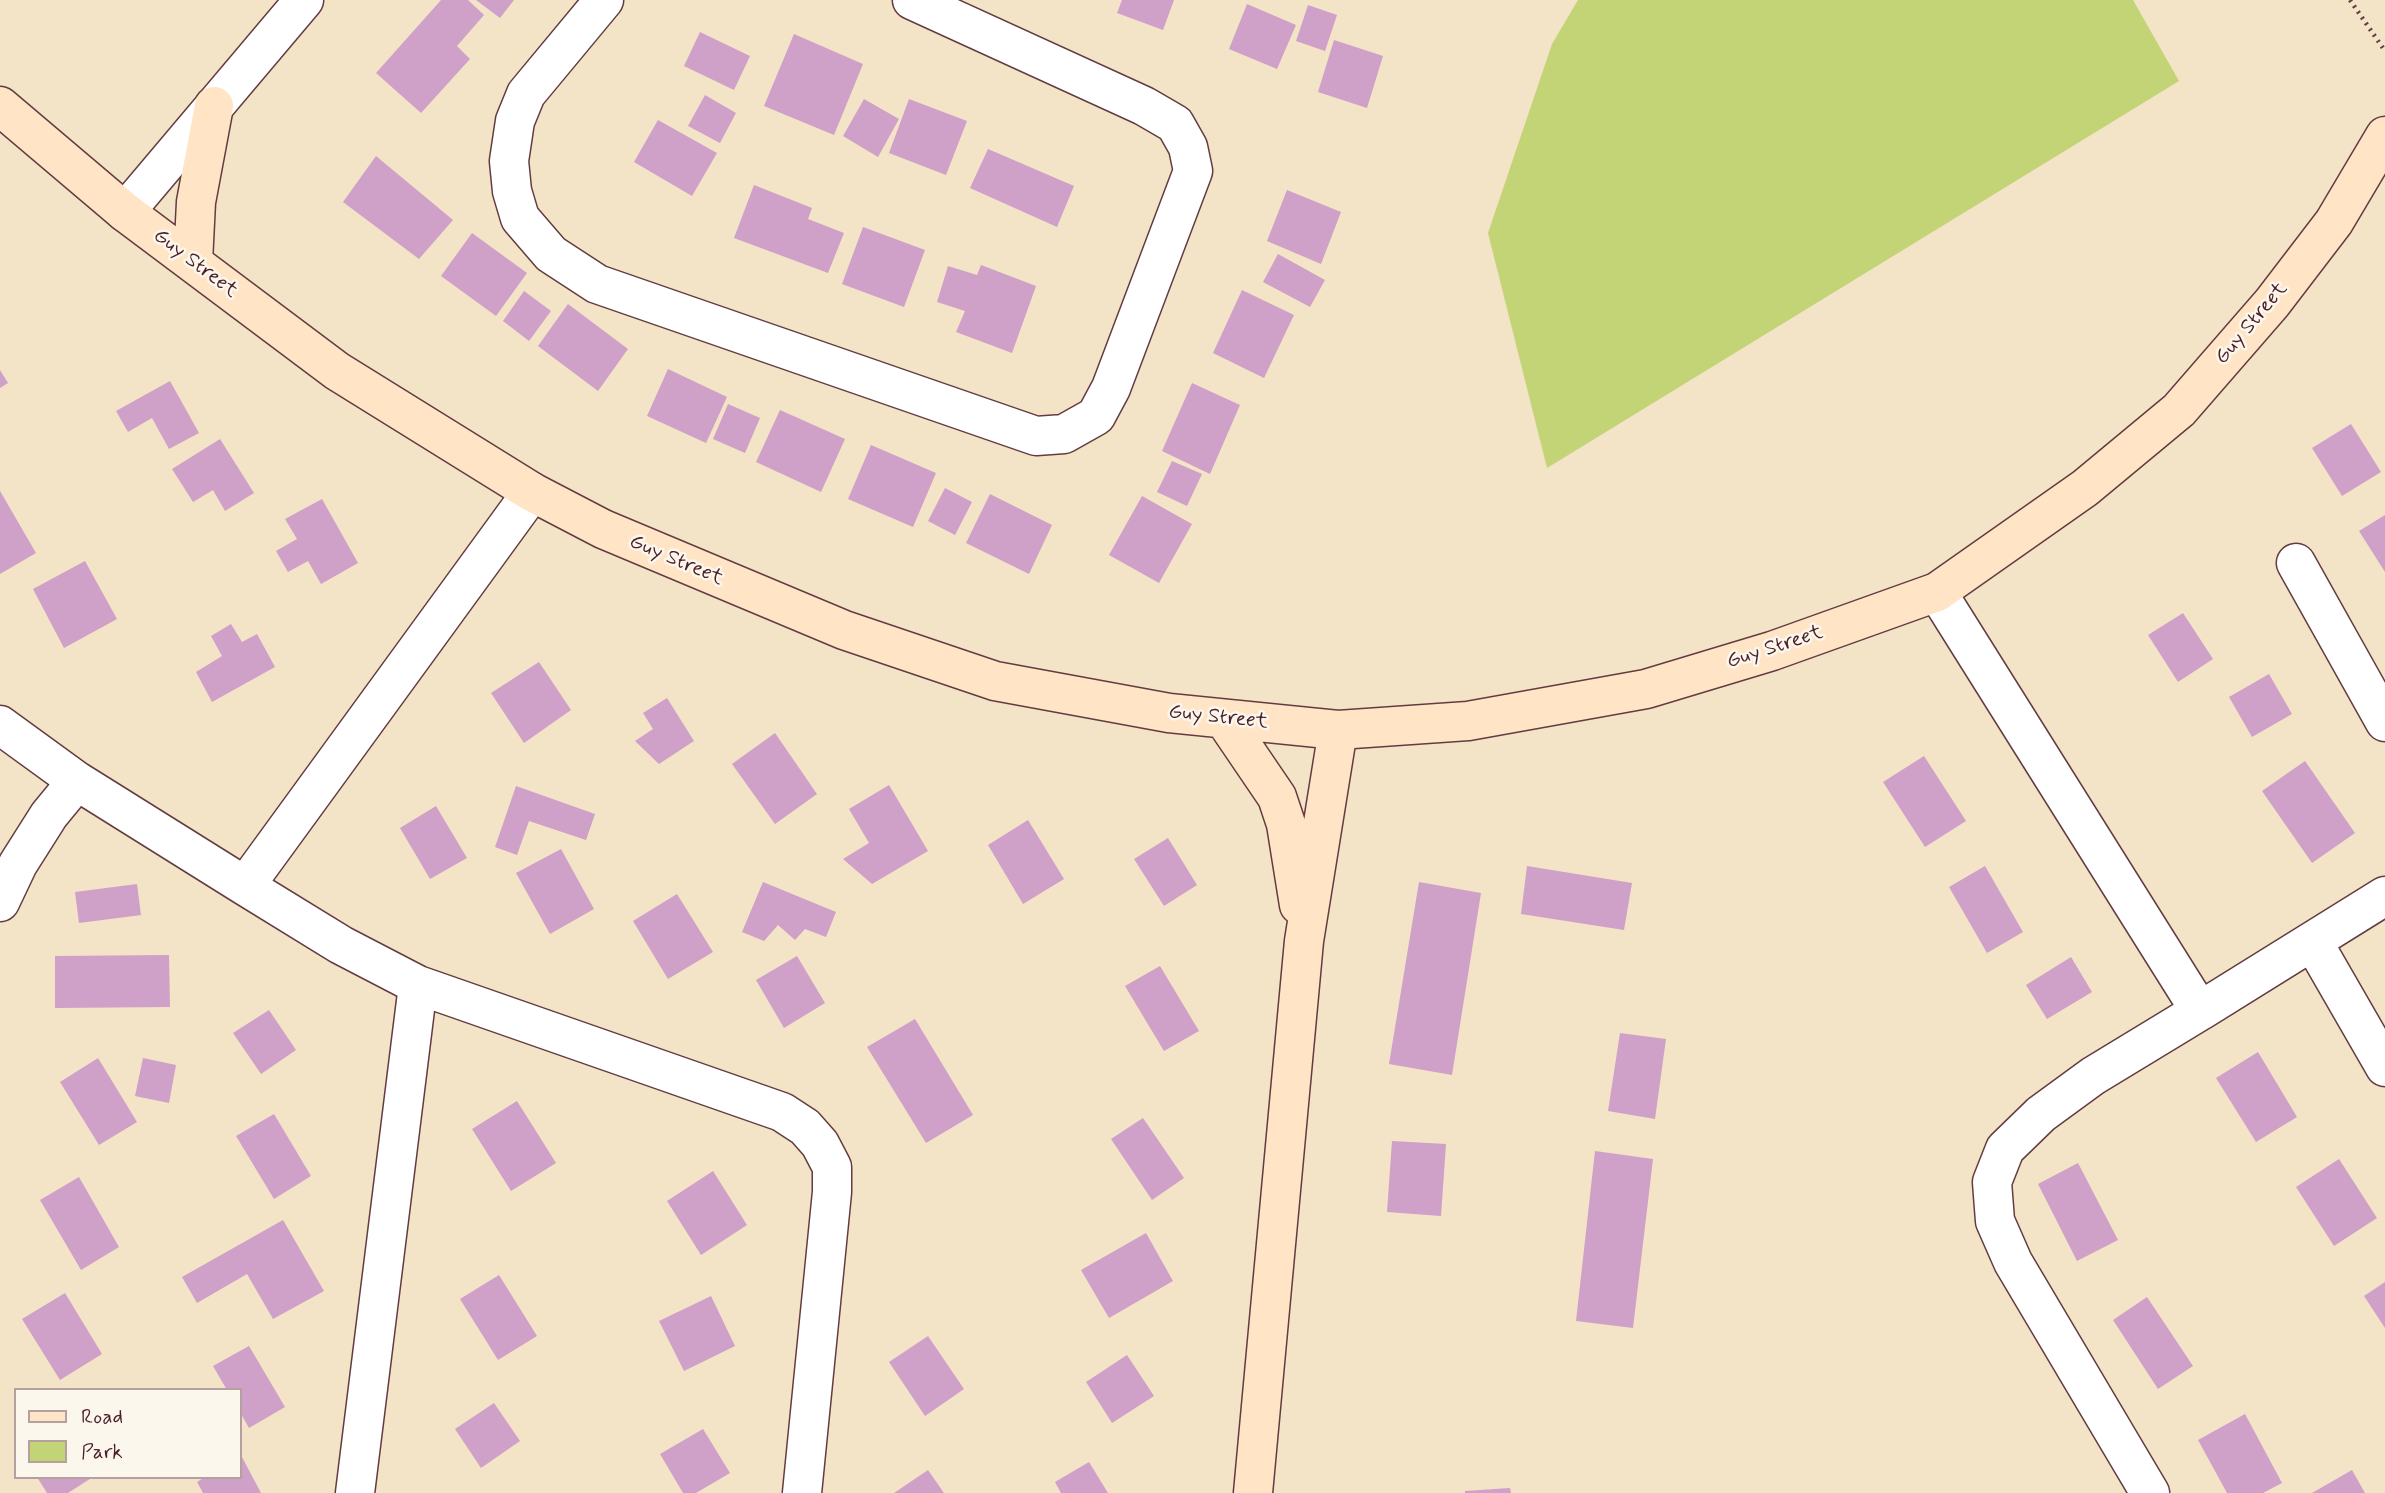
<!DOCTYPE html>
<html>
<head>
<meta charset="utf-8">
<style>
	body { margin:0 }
	#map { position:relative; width:2385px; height:1493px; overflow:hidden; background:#f3e3c7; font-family:Mynerve,sans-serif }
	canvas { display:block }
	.legend { position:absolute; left:14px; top:1388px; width:228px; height:91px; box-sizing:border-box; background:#fbf7ec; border:2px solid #b4a19f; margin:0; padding:9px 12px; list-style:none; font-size:21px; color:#4a1f2b }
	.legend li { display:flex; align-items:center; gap:14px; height:35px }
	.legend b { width:35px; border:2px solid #b4a19f }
</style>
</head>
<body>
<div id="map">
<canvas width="2385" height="1493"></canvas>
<ul class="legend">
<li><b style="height:9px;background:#ffe4c6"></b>Road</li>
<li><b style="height:19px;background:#c3d476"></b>Park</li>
</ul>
</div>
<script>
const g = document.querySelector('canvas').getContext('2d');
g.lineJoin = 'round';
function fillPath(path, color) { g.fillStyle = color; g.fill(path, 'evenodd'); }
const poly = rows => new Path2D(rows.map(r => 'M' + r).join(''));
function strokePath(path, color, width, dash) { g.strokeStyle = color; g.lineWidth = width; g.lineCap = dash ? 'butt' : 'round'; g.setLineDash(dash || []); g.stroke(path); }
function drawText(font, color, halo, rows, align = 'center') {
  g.font = font + ' Mynerve,sans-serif'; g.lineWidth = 5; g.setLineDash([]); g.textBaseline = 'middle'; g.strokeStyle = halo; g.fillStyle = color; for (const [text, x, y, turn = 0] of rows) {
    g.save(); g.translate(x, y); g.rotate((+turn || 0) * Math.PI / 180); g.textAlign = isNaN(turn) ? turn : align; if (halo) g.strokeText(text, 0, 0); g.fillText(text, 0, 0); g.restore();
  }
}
fillPath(poly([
	[1578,0,2133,0,2179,81,1547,468,1488,233,1552,44]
]), '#c3d476');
fillPath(poly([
	[441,0,468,0,484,15,457,46,470,59,421,113,376,73],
	[476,0,514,0,500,18],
	[1122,0,1174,0,1163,30,1117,13],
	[1247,4,1296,25,1277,69,1229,49],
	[1308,5,1337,15,1325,51,1296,41],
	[700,32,750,56,734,90,684,66],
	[794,34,863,64,834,135,764,106],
	[1334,40,1383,56,1367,108,1318,92],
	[705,95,736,113,720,143,688,126],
	[864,99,899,119,878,157,843,136],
	[909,99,967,121,946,175,889,153],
	[658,120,717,153,692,196,634,162],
	[988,149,1074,186,1057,227,970,188],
	[376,156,453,220,419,259,343,202],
	[754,185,812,208,808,219,844,233,828,273,734,238],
	[1287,190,1341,212,1321,264,1267,241],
	[863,227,925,250,904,307,842,284],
	[472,233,527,273,496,316,441,276],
	[1278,254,1325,280,1310,307,1263,282],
	[981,265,1036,286,1012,353,956,332,965,311,937,302,948,266,977,275],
	[1242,290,1294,315,1264,378,1213,353],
	[524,291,551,311,529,341,503,321],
	[568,304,628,349,598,391,538,346],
	[668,369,727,397,706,443,647,416],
	[0,370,8,383,0,388],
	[170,381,199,433,169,449,152,418,128,432,116,411],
	[1192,383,1240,405,1210,474,1162,451],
	[728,404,760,418,745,453,713,439],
	[780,410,845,439,821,492,756,462],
	[2351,424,2381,472,2342,496,2312,448],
	[220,439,254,493,225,511,213,490,193,502,172,469],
	[871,445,936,473,913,527,848,499],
	[1172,461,1202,474,1187,506,1157,492],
	[945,488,972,502,955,535,928,521],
	[0,491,36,553,0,574],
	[990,494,1052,525,1029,574,966,543],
	[1142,496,1192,524,1159,583,1109,555],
	[322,499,358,563,321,584,308,561,288,572,276,551,297,539,285,519],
	[2385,515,2385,572,2359,531],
	[85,561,117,619,64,648,33,589],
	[2183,613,2213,659,2178,682,2148,635],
	[231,624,242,642,257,634,275,667,212,702,196,672,222,656,211,636],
	[539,662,571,710,524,743,491,693],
	[2269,674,2292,714,2252,737,2229,697],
	[667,698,694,741,659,764,635,741,653,729,643,713],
	[775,733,817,794,775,824,732,764],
	[1924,756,1966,821,1925,847,1883,782],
	[2305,761,2355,833,2312,863,2262,791],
	[889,785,928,851,872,884,843,859,869,843,849,809],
	[516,786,595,814,586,840,529,821,517,855,495,847],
	[436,806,467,858,430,879,400,828],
	[1028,820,1064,879,1023,904,988,845],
	[1168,838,1197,885,1164,906,1134,859],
	[561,849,594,909,550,934,516,873],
	[1527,866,1632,883,1624,930,1521,914],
	[1985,866,2023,932,1987,953,1949,887],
	[763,882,836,912,826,937,805,929,795,940,778,925,764,941,742,932],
	[1419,882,1481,893,1452,1075,1389,1064],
	[137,884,141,915,79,923,75,892],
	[677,894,713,952,668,979,633,921],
	[169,955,170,1007,55,1008,55,956],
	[797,956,825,1003,784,1028,756,980],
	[2071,957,2092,992,2047,1019,2026,985],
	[1160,966,1199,1031,1164,1051,1125,986],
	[269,1010,296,1050,261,1074,233,1033],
	[915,1019,973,1115,926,1143,867,1047],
	[1620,1033,1666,1039,1655,1119,1608,1111],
	[2258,1052,2297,1117,2256,1142,2216,1078],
	[98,1058,137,1122,99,1145,60,1082],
	[143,1058,176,1065,169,1103,135,1096],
	[517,1101,556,1163,511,1191,472,1129],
	[274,1114,311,1176,274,1199,236,1136],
	[1143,1118,1184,1178,1152,1200,1111,1139],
	[1392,1141,1446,1144,1441,1216,1387,1212],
	[1595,1151,1653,1159,1633,1328,1576,1321],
	[2339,1159,2377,1218,2334,1246,2296,1187],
	[2078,1163,2118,1240,2077,1261,2038,1184],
	[713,1171,747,1225,701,1255,667,1201],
	[79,1177,119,1247,81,1270,40,1200],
	[283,1220,324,1291,273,1319,247,1274,197,1303,182,1277],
	[1146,1233,1173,1281,1109,1318,1081,1270],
	[499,1275,537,1336,498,1360,460,1299],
	[2385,1282,2385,1328,2364,1296],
	[65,1293,102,1354,60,1380,22,1319],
	[711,1296,735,1346,684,1371,659,1321],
	[2147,1297,2193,1366,2158,1389,2113,1320],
	[928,1336,964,1389,925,1416,889,1362],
	[249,1346,285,1407,249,1428,240,1412,240,1390,227,1390,213,1366],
	[1127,1355,1154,1396,1112,1423,1086,1382],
	[494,1403,520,1441,481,1468,455,1429],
	[2245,1414,2282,1483,2263,1493,2227,1493,2198,1440],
	[703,1429,730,1473,696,1493,683,1493,660,1454],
	[242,1457,261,1493,203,1493,197,1482,205,1477,240,1477],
	[1089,1462,1108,1493,1061,1493,1055,1482],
	[928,1470,944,1493,894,1493],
	[2352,1470,2365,1493,2312,1493],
	[37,1477,93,1477,68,1493,47,1493],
	[1510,1488,1511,1493,1465,1493,1465,1491]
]), '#cfa0c8');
const street = poly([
	[604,0,526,94,515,121,509,161,512,191,520,218,551,254,597,284,1036,436,1064,434,1096,416,1111,388,1193,171,1188,147,1175,124,1144,106,912,0],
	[125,212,304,0],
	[2296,563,2385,722],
	[1937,592,2200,1011,2385,896],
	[0,725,77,781,245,886,341,945,418,985,782,1112,805,1127,820,1144,832,1167,832,1192,802,1493],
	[245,886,532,492],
	[0,902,18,864,49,815,77,781],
	[2313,942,2385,1067],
	[355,1493,418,985],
	[2150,1493,2013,1262,1995,1221,1992,1182,2005,1149,2041,1114,2093,1076,2200,1011]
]);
const secondary = poly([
	[0,106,125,212,337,371,532,492,603,529,844,630,995,681,1169,713,1338,730,1468,721,1646,689,1772,651,1937,592,2085,488,2179,410,2272,303,2334,222,2385,136],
	[193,262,196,202,214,106],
	[1224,719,1277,797,1286,824,1299,905],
	[1253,1493,1304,941,1338,730]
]);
strokePath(street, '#633c42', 41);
strokePath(secondary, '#633c42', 41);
strokePath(poly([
	[2350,0,2385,51]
]), '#633c42', 4.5, [2, 5]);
strokePath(street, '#fff', 38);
strokePath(secondary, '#ffe4c6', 38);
drawText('21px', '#4a1f2b', '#fbf7ec', [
	["Guy Street",195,264,37],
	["Guy Street",2252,324,-50],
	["Guy Street",676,561,23],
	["Guy Street",1775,648,-18],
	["Guy Street",1218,718,6]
]);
</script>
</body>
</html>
